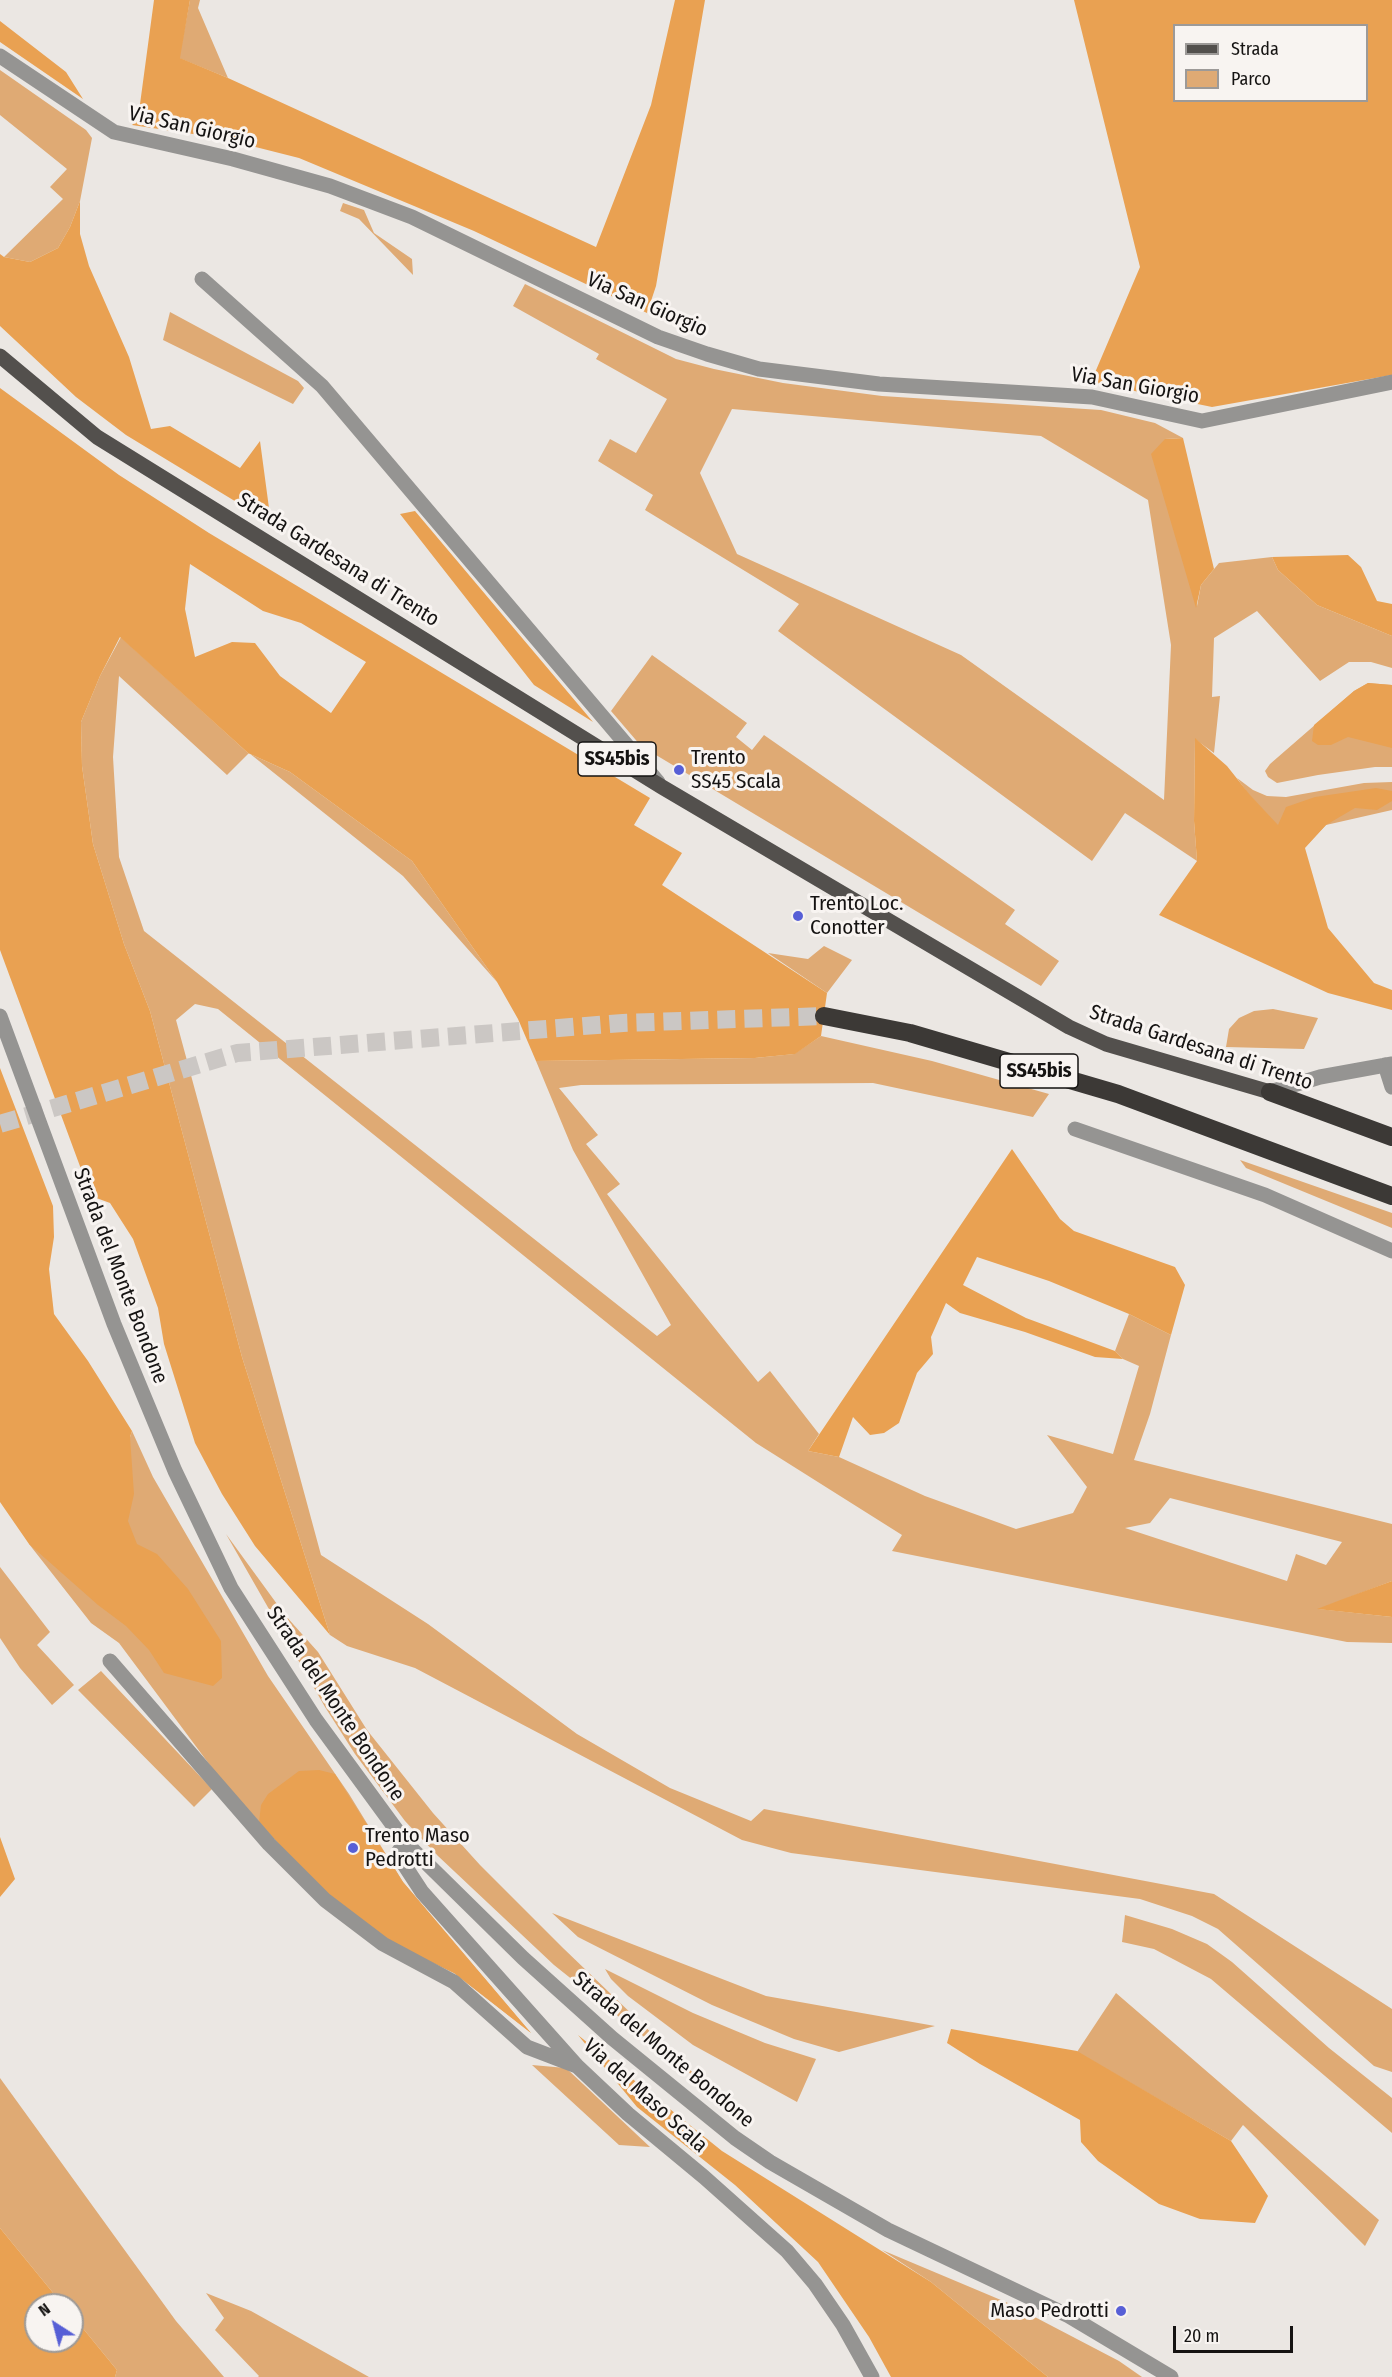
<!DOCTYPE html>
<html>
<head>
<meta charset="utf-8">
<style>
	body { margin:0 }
	#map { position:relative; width:1392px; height:2377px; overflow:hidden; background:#ebe7e3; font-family:"Fira Sans Condensed",sans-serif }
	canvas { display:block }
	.legend { position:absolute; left:1173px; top:24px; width:195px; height:78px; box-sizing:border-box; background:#f8f4f1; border:2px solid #9d9a98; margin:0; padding:8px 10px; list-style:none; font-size:18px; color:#151312 }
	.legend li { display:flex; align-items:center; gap:12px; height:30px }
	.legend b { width:30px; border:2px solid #9d9a98 }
	.north { position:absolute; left:24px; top:2293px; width:60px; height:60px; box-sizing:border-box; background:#f8f4f1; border:2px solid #9d9a98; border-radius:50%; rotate:324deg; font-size:16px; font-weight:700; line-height:24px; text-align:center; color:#151312 }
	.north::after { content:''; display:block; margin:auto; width:21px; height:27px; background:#575fd6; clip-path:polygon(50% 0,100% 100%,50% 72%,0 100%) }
	.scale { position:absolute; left:1173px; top:2326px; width:120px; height:27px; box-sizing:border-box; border:3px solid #151312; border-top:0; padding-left:8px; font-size:18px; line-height:21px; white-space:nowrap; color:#151312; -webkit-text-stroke:4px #f8f4f1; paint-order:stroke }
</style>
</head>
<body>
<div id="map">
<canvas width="1392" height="2377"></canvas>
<ul class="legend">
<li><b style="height:8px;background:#53504d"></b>Strada</li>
<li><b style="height:16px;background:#dfaa74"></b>Parco</li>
</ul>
<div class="north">N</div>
<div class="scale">20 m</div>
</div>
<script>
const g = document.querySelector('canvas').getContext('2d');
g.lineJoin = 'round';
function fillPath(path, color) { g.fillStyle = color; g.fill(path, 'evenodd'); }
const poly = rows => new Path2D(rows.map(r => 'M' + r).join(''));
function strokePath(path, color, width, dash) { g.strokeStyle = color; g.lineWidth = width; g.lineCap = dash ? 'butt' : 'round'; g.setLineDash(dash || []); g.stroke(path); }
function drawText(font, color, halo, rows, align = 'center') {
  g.font = font + ' "Fira Sans Condensed",sans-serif'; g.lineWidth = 6; g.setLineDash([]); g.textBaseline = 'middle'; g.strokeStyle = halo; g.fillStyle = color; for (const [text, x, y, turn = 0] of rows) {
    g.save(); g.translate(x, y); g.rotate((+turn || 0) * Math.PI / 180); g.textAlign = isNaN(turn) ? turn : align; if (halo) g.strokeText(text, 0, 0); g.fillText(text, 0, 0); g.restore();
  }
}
fillPath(poly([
	[190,0,200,0,198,8,228,78,179,58],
	[0,70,86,130,92,138,80,201,70,227,58,248,30,262,4,257,63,199,50,187,67,169,0,115],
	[343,203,364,210,374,233,412,259,413,275,359,219,340,211],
	[525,284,676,359,714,369,783,383,882,396,1101,410,1155,423,1183,438,1165,439,1197,606,1201,585,1219,563,1272,557,1278,570,1317,605,1392,636,1392,668,1371,662,1349,662,1320,681,1257,611,1214,638,1212,697,1220,696,1214,753,1195,739,1194,821,1197,861,1125,813,1092,861,778,631,799,604,645,510,653,495,598,461,610,439,636,453,667,399,596,359,599,354,513,306],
	[732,409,1041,436,1148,500,1171,645,1164,800,961,655,737,554,700,473],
	[170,312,298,381,304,388,293,404,163,340],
	[121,637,248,753,290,772,412,861,497,982,403,876,249,753,227,775,119,676,113,757,119,857,144,931,657,1336,671,1325,573,1150,536,1061,755,1058,794,1054,821,1036,932,1061,1049,1094,1033,1117,873,1083,581,1085,559,1088,598,1135,586,1144,620,1184,607,1194,758,1382,770,1371,819,1434,808,1451,839,1457,925,1496,1016,1529,1073,1513,1087,1487,1047,1435,1113,1454,1139,1366,1123,1359,1115,1351,1129,1314,1171,1335,1150,1414,1134,1460,1392,1524,1392,1581,1319,1609,1392,1617,1392,1643,1347,1642,892,1551,902,1535,756,1443,218,1009,195,1004,176,1020,321,1555,428,1624,577,1734,670,1788,751,1821,764,1809,1214,1894,1392,2009,1392,2072,1374,2066,1218,1929,1192,1916,1140,1899,791,1853,742,1840,415,1668,347,1646,330,1635,242,1357,150,1011,124,944,93,844,82,766,81,722,100,676],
	[1170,1498,1342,1542,1326,1565,1296,1554,1287,1581,1125,1528,1150,1523],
	[652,655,747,723,736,737,752,750,764,735,1015,910,1005,924,1059,961,1041,986,641,746,611,711],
	[1368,683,1392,685,1392,767,1375,767,1318,775,1277,783,1268,777,1265,771,1270,764,1354,691],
	[1237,778,1253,790,1267,796,1286,797,1364,783,1392,782,1392,810,1326,825,1305,847,1290,840,1249,795],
	[824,946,852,960,827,993,768,953,808,959],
	[1273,1009,1318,1018,1304,1049,1226,1047,1229,1029,1239,1018,1254,1011],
	[1240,1160,1392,1213,1392,1228,1246,1168],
	[132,1431,153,1477,268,1676,349,1794,403,1882,531,2033,454,1973,396,1945,322,1892,218,1776,119,1643,91,1623,29,1544,66,1539,116,1479],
	[226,1534,285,1615,318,1652,367,1730,433,1813,480,1865,563,1948,712,2091,554,1965,438,1856,405,1821,355,1754,325,1707],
	[0,1567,50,1632,37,1645,74,1685,52,1705,20,1668,0,1638],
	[101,1671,212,1789,194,1807,78,1690],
	[552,1913,766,1996,935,2026,839,2052,794,2039,712,2005,578,1937],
	[1125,1915,1172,1929,1207,1944,1232,1962,1329,2048,1392,2098,1392,2133,1211,1979,1154,1949,1122,1942],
	[605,1969,693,2013,765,2043,816,2059,797,2102,693,2045,628,1996,611,1979],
	[1116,1993,1379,2220,1365,2246,1243,2125,1231,2141,1077,2052],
	[532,2065,566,2068,650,2147,619,2145],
	[0,2078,176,2321,224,2377,115,2377,117,2370,72,2315,72,2305,63,2305,0,2228],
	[882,2250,1008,2303,1119,2361,1142,2377,1048,2377,931,2282],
	[206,2293,251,2311,369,2377,258,2377,259,2376,215,2330,224,2318]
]), '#dfaa74');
fillPath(poly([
	[154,0,190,0,180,58,228,78,596,247,651,105,675,0,705,0,656,286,647,313,474,231,299,158,220,138,132,125,138,119],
	[1074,0,1392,0,1392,375,1212,407,1091,382,1140,267],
	[1174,26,1366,26,1366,100,1174,100],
	[0,21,66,72,83,99,0,42],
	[80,201,80,234,89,266,129,357,151,429,170,426,240,468,260,441,271,523,126,435,76,397,0,326,0,254,4,257,30,262,58,248,70,227],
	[0,388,119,475,209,533,650,798,634,825,682,853,662,885,827,993,821,1036,795,1054,755,1058,536,1061,518,1019,497,982,412,861,290,772,248,753,120,637,100,676,81,722,82,766,93,844,124,944,150,1011,242,1357,330,1635,255,1546,222,1494,195,1443,164,1344,158,1308,133,1239,110,1203,91,1196,0,950],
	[190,564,263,611,301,623,366,662,331,713,280,676,255,643,232,642,195,657,185,609],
	[1183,438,1214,569,1201,585,1196,608,1151,454,1165,439],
	[415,511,593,722,534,685,400,514],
	[1348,555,1361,567,1377,601,1392,604,1392,636,1317,605,1278,570,1272,557],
	[1368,683,1392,685,1392,748,1348,737,1331,745,1318,745,1312,741,1314,725,1354,691],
	[1195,738,1227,766,1250,795,1278,825,1286,807,1315,797,1376,788,1392,791,1392,801,1377,810,1355,808,1326,825,1305,848,1328,928,1374,983,1392,990,1392,1010,1328,993,1159,915,1197,861,1194,821],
	[0,1068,53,1206,54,1237,49,1269,54,1314,88,1361,132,1431,130,1437,134,1494,128,1521,137,1544,157,1554,188,1589,221,1641,222,1678,213,1686,164,1673,149,1650,126,1626,98,1605,29,1544,0,1502],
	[1012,1149,1060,1219,1074,1231,1175,1267,1185,1285,1171,1335,1129,1314,1049,1281,977,1257,963,1285,1026,1318,1115,1351,1123,1359,1095,1357,1025,1332,960,1313,946,1303,931,1337,933,1354,917,1373,899,1423,884,1433,870,1435,853,1417,839,1457,808,1451],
	[1392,1581,1392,1617,1317,1609,1343,1599],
	[319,1770,335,1774,403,1882,531,2033,454,1973,396,1945,322,1892,259,1822,261,1805,268,1794,299,1771],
	[0,1837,15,1879,0,1897],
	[951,2029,1077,2051,1231,2141,1268,2196,1255,2223,1200,2219,1159,2204,1098,2161,1081,2142,1080,2120,980,2064,947,2043],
	[578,2035,722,2151,931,2282,1048,2377,891,2377,869,2337,818,2262,735,2185,637,2107],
	[0,2228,63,2305,36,2305,36,2341,72,2341,72,2315,117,2370,115,2377,0,2377]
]), '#e9a152');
strokePath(poly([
	[0,1124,237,1053,623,1023,824,1016]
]), '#cbc7c4', 18, [18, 9]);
strokePath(poly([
	[0,56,114,132,233,159,330,186,412,217,658,337,707,354,759,369,879,384,1092,397,1202,421,1392,382],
	[202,279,322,386,658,782],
	[0,1016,114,1324,175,1471,231,1588,316,1720,406,1843,523,1958,612,2038,735,2138,770,2162,888,2230,1069,2316,1171,2377],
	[1385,1065,1392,1087],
	[1270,1092,1320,1077,1392,1064],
	[1075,1129,1265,1195,1392,1251],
	[110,1661,269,1844,325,1900,383,1944,454,1982,527,2047,574,2065],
	[406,1843,399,1851,405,1866,422,1892,577,2066,628,2114,704,2177,787,2251,815,2284,843,2325,872,2377]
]), '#959492', 15);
strokePath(poly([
	[0,356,97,437,662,787,1069,1027,1106,1044,1270,1092]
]), '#53504d', 15);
strokePath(poly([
	[824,1016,910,1033,1118,1094,1392,1196],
	[1270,1092,1392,1137]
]), '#3c3936', 18);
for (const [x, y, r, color] of [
	[679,770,6,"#575fd6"],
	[798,916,6,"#575fd6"],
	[353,1848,6,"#575fd6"],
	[1121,2311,6,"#575fd6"]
]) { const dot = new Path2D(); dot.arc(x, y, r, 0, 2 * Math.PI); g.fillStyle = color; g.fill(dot); strokePath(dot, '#f8f4f1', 2); }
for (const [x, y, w] of [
	[617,759,78],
	[1039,1071,78]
]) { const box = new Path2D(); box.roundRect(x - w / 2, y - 17, w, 34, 4.5); g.fillStyle = '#f8f4f1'; g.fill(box); strokePath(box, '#151312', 1.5); }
drawText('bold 20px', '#151312', null, [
	["SS45bis",617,759],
	["SS45bis",1039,1071]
]);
drawText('21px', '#151312', '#f8f4f1', [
	["Via San Giorgio",192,128,13],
	["Via San Giorgio",647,305,24],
	["Via San Giorgio",1135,386,10],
	["Strada Gardesana di Trento",338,560,32],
	["Strada Gardesana di Trento",1201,1048,18],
	["Strada del Monte Bondone",120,1276,69],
	["Strada del Monte Bondone",335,1704,56],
	["Strada del Monte Bondone",663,2050,40],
	["Via del Maso Scala",645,2096,42]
]);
drawText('21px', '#151312', '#f8f4f1', [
	["Trento",691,758],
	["SS45 Scala",691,782],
	["Trento Loc.",810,904],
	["Conotter",810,928],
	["Trento Maso",365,1836],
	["Pedrotti",365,1860],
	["Maso Pedrotti",1109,2311,"right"]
], 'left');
</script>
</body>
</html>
